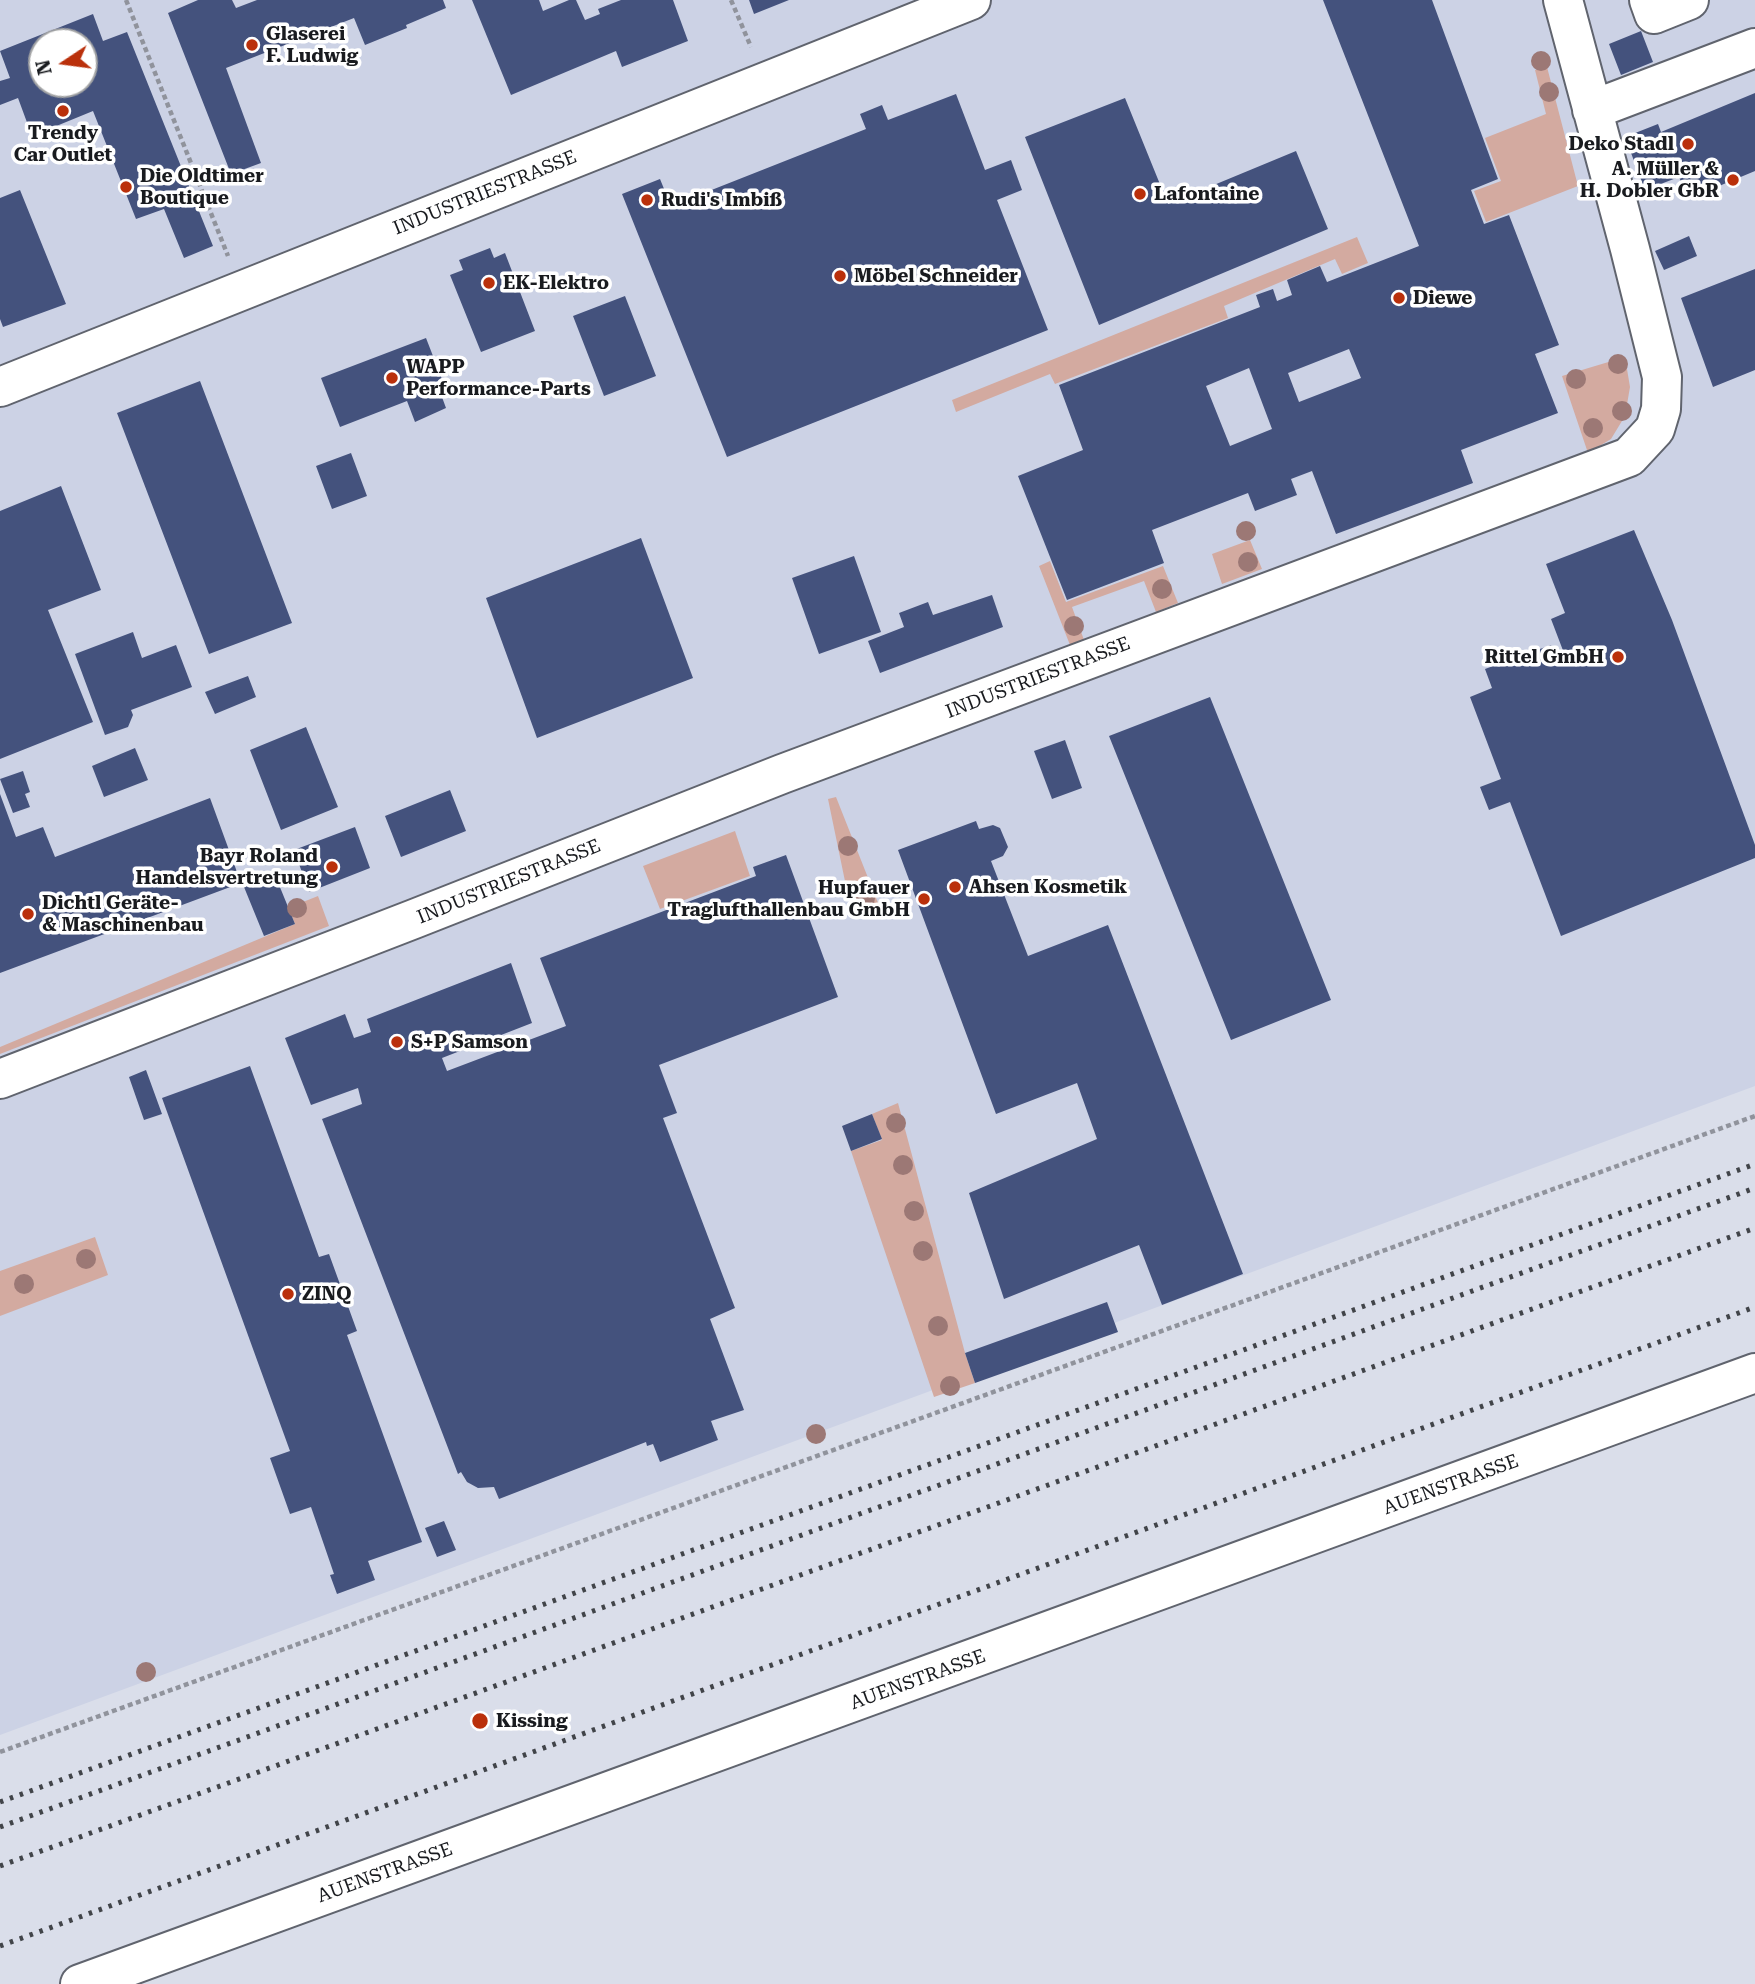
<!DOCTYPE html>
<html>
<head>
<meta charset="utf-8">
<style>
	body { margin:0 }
	#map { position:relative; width:1755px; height:1984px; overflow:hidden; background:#dadeea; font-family:"Roboto Serif",serif }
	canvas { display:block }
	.north { position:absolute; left:28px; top:28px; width:70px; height:70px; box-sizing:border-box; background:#fff; border:2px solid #a3a4a5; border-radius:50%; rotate:257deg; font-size:19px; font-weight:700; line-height:28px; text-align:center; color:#191b1f }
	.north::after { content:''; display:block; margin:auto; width:24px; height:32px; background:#ba300b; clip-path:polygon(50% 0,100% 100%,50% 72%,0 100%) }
</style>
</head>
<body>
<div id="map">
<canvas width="1755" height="1984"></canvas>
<div class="north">N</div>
</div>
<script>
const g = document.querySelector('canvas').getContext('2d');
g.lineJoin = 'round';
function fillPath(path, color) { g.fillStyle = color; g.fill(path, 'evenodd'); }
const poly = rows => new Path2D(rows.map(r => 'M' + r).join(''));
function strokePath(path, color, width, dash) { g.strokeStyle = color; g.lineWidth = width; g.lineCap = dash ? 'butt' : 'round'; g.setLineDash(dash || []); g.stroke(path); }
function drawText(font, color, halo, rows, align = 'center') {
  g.font = font + ' "Roboto Serif",serif'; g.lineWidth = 7; g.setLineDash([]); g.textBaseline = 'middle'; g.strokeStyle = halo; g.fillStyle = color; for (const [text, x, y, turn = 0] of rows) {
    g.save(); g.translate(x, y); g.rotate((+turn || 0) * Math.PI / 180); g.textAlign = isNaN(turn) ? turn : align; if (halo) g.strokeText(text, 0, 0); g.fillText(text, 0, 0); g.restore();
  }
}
fillPath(poly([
	[0,0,1755,0,1755,1086,0,1735],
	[42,42,84,42,84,84,42,84]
]), '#ccd2e5');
fillPath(poly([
	[1547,67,1578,186,1486,222,1474,191,1501,181,1485,138,1546,114,1535,70],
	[1357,237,1368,263,1342,274,1335,259,1224,306,1228,318,1055,384,1050,374,956,412,952,400],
	[1625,357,1630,387,1625,416,1611,439,1588,453,1562,376],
	[1250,540,1262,569,1222,584,1212,554],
	[1050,561,1066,602,1163,566,1178,603,1156,612,1144,581,1072,607,1084,640,1070,645,1039,566],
	[836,797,878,903,852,915,828,799],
	[735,831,750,876,660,909,643,866],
	[318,896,329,926,0,1054,0,1047,295,924,288,908],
	[898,1103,965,1353,975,1383,934,1397,851,1151,882,1140,872,1114],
	[95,1237,108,1275,0,1316,0,1271]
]), '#d3aaa0');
fillPath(poly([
	[198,0,232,0,236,8,257,0,443,0,446,8,406,25,407,28,365,45,354,18,226,68,261,163,231,174,168,13],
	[472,0,539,0,543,11,569,0,576,0,585,20,600,14,598,9,621,0,673,0,688,41,622,67,616,51,511,95],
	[749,0,789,0,754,14],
	[1323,0,1432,0,1498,179,1471,190,1484,224,1509,215,1559,345,1535,354,1558,413,1461,450,1473,483,1336,534,1312,471,1291,479,1297,495,1255,511,1248,493,1152,530,1164,563,1067,600,1018,476,1083,450,1059,385,1260,307,1256,295,1273,289,1277,301,1292,295,1287,280,1320,266,1327,282,1419,246],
	[1349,349,1361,378,1299,402,1288,373],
	[1249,368,1272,429,1230,446,1206,386],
	[93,14,103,41,127,32,213,246,184,258,164,209,136,219,93,111,32,136,18,98,0,105,0,81,10,78,0,51],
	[42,42,84,42,84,84,42,84],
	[1641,31,1653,62,1621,75,1609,44],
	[1755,93,1755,171,1688,199,1679,177,1645,190,1625,137,1658,124,1661,132],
	[956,94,985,170,1011,160,1022,190,997,200,1048,330,727,457,622,194,660,179,671,206,866,129,860,114,882,105,888,120],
	[1125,98,1168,204,1296,151,1328,229,1099,325,1025,137],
	[20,190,66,304,3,327,0,319,0,198],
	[1689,236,1697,256,1664,270,1655,251],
	[490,248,494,258,505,253,535,331,481,352,450,275,463,270,459,260],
	[1755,269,1755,370,1713,387,1681,298],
	[625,296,656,376,604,396,573,316],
	[426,338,445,387,439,389,446,408,415,422,407,401,340,427,321,378],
	[200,381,292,623,209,654,117,413],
	[351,453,367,496,332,509,316,466],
	[61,486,101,590,48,610,93,722,0,759,0,511],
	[1634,530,1672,620,1755,845,1755,858,1561,936,1510,802,1489,810,1480,787,1501,779,1470,697,1492,688,1485,669,1551,645,1558,664,1567,661,1551,619,1565,613,1546,564],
	[641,538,693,678,537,738,486,598],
	[854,556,881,632,819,654,792,578],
	[992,595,1003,627,880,673,868,641,904,627,899,613,928,602,933,615],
	[133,632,142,658,176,645,192,687,131,710,133,715,128,727,105,735,75,654],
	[248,676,256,697,215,714,205,692],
	[1210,697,1331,1000,1231,1040,1109,736],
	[306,727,338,807,281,830,250,750],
	[1065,740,1082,788,1052,799,1034,751],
	[135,748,148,780,104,797,92,766],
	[23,771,30,792,25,794,30,807,13,813,0,779],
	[450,790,466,831,401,857,385,816],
	[0,794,16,837,43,827,55,857,210,798,241,883,0,973],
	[976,821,979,829,993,825,1000,828,1008,847,1003,856,991,861,1028,956,1108,925,1243,1274,1162,1305,1139,1245,1004,1299,969,1193,1097,1139,1077,1083,996,1114,898,850],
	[355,827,370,868,309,892,294,850],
	[786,855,838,997,659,1065,677,1113,663,1118,735,1308,710,1319,744,1410,711,1421,718,1440,660,1462,653,1444,647,1446,646,1442,499,1499,494,1487,478,1488,467,1482,461,1472,458,1474,322,1119,362,1104,358,1088,311,1105,285,1038,345,1014,354,1038,363,1035,371,1032,367,1019,511,963,532,1023,442,1058,447,1071,566,1026,540,958,756,876,753,867],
	[275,875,295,924,264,936,244,887],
	[250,1066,319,1257,329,1254,357,1331,347,1335,422,1542,368,1561,375,1580,337,1594,330,1575,334,1574,311,1507,290,1514,270,1458,290,1451,162,1098],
	[146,1070,162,1114,144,1120,129,1077],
	[872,1114,882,1139,851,1151,842,1126],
	[1107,1302,1118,1332,975,1383,965,1353],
	[444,1521,456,1550,437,1557,425,1528]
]), '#44527d');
const minor = poly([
	[1649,0,1654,14,1689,0],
	[1592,110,1755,48],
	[0,387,971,0],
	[0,1079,414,919,782,774,1629,457,1655,429,1661,409,1662,377,1630,249,1563,0],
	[80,1984,1755,1373]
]);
strokePath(minor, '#60646e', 42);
strokePath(poly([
	[126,0,228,256],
	[731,0,751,47],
	[0,1752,1755,1116]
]), '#90939c', 4.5, [5, 3.5]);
strokePath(minor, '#fff', 38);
strokePath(poly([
	[0,1802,1755,1164],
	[0,1827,1755,1188],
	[0,1866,1755,1228],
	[0,1946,1755,1307]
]), '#414449', 5, [3.5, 7]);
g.fillStyle = '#9c7875';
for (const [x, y] of [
	[1541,61],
	[1549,92],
	[1618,364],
	[1576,379],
	[1622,411],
	[1593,428],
	[1246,531],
	[1248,562],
	[1162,589],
	[1074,626],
	[848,846],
	[865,898],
	[297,908],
	[896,1123],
	[903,1165],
	[914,1211],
	[923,1251],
	[86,1259],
	[24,1284],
	[938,1326],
	[950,1386],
	[816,1434],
	[146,1672]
]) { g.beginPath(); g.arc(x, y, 10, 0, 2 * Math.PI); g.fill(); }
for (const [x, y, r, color] of [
	[252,45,7,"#ba300b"],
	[63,111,7,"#ba300b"],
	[1688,144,7,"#ba300b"],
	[1733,180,7,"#ba300b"],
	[126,187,7,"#ba300b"],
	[1140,194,7,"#ba300b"],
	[647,200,7,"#ba300b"],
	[840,276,7,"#ba300b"],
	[489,283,7,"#ba300b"],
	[1399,298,7,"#ba300b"],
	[392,378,7,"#ba300b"],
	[1618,657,7,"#ba300b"],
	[332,867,7,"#ba300b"],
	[955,887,7,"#ba300b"],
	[924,899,7,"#ba300b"],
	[28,914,7,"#ba300b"],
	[397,1042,7,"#ba300b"],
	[288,1294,7,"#ba300b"],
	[480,1721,9,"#ba300b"]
]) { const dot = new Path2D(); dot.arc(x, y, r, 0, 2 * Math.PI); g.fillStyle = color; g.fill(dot); strokePath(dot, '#fff', 2.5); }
drawText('bold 19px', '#191b1f', '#fff', [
	["Glaserei",266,34],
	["F. Ludwig",266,56],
	["Trendy",63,133,"center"],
	["Car Outlet",63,155,"center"],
	["Deko Stadl",1674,144,"right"],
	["A. Müller &",1719,169,"right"],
	["H. Dobler GbR",1719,191,"right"],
	["Die Oldtimer",140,176],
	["Boutique",140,198],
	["Lafontaine",1154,194],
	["Rudi's Imbiß",661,200],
	["Möbel Schneider",854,276],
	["EK-Elektro",503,283],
	["Diewe",1413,298],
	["WAPP",406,367],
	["Performance-Parts",406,389],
	["Rittel GmbH",1604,657,"right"],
	["Bayr Roland",318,856,"right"],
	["Handelsvertretung",318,878,"right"],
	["Ahsen Kosmetik",969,887],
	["Hupfauer",910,888,"right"],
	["Traglufthallenbau GmbH",910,910,"right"],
	["Dichtl Geräte-",42,903],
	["& Maschinenbau",42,925],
	["S+P Samson",411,1042],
	["ZINQ",302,1294],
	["Kissing",496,1721]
], 'left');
drawText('19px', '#191b1f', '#fff', [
	["INDUSTRIESTRASSE",485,193,-22],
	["INDUSTRIESTRASSE",1038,678,-21],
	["INDUSTRIESTRASSE",509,882,-22],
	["AUENSTRASSE",1451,1485,-20],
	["AUENSTRASSE",918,1680,-20],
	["AUENSTRASSE",385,1873,-20]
]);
</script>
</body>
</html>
